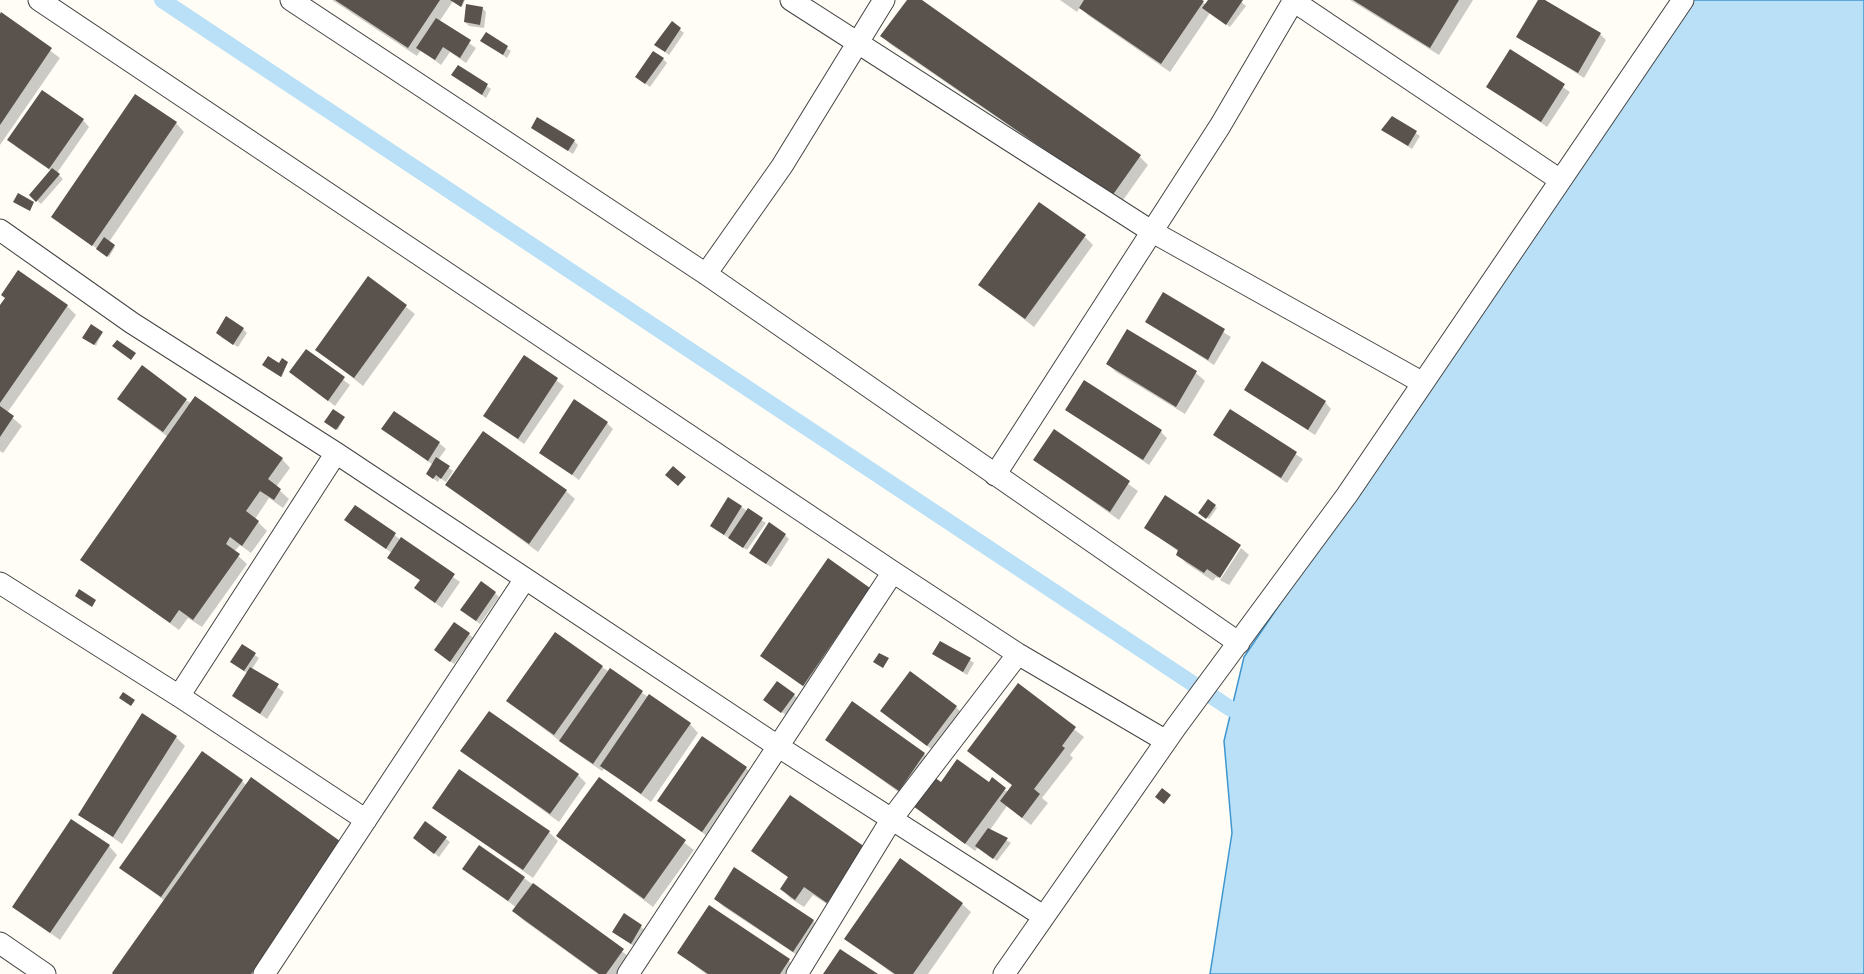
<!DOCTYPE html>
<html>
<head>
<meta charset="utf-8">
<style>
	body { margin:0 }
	canvas { display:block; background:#fffdf5 }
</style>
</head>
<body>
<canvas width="1864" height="974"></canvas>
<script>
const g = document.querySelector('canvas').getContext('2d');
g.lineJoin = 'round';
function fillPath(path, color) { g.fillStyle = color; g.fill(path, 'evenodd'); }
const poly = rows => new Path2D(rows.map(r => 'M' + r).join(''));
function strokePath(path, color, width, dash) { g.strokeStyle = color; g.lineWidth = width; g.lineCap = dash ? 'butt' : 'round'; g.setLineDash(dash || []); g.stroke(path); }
const water = poly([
	[1688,0,1864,0,1864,974,1210,974,1232,833,1224,741,1244,657,1688,0]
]);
fillPath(water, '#b9e0f7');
strokePath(water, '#3f96cf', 1.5);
fillPath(poly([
	[332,0,465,0,462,7,453,1,439,22,476,48,466,63,450,52,441,65,421,50,417,56],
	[909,0,919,0,1140,157,1148,165,1121,203,890,44,882,36],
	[1060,0,1200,0,1206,5,1210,0,1239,0,1246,6,1230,27,1210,13,1170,72,1089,16,1080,7,1077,12],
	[1350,0,1473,0,1439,55],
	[1539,0,1600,34,1606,40,1584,78,1518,36],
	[482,8,486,12,484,28,469,26,465,22],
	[1,14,60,58,0,145,0,16],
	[672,23,684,33,669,55,656,45],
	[486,34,511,51,507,58,482,41],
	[1511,51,1570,92,1547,127,1488,86],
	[663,59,667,63,650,87,641,80],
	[458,67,491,89,486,98,453,75],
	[1392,118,1420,136,1412,149,1383,130],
	[83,120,89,127,57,173,63,179,41,204,31,195,51,171,15,146],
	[176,123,184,132,109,242,115,247,109,257,52,217],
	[533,128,574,141,578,145,573,154],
	[1085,237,1093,245,1034,327,980,285],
	[369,278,415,314,363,386,317,350],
	[1163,294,1231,337,1214,365,1147,322],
	[67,306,76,315,7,413,22,426,3,453,0,451,0,307],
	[243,329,247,333,238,347,221,337],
	[1128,331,1196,373,1205,381,1185,414,1116,372,1108,364],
	[102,333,96,346,86,339],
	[306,351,350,385,335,406,291,372],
	[524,357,564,386,524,444,485,416],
	[287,363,282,377,266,367,279,365],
	[1246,390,1325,402,1331,409,1315,435],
	[186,400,282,459,290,468,276,487,289,499,283,508,269,498,255,519,267,531,251,553,240,545,234,552,247,564,202,627,188,618,179,630,82,559,168,437,125,405],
	[1067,409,1161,432,1167,438,1149,465],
	[1230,411,1303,459,1287,483,1215,435],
	[344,418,338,430,327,423],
	[607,423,613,429,579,480,541,452],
	[383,429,439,443,446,449,438,460,453,471,446,482,440,478,438,482,431,477,433,465],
	[1054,431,1138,491,1119,520,1035,460],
	[447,485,566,491,575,499,538,552],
	[729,499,766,523,747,550,715,529],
	[1208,501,1217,508,1209,519,1200,513],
	[355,507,460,582,442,608,416,588,421,581,396,564,392,553,350,524],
	[1145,527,1239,546,1218,578,1216,577,1213,581,1186,563,1178,555,1179,552],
	[785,535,789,539,771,567,755,557],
	[1241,548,1249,555,1229,585,1220,580],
	[869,589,812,693,762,656],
	[495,593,499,597,480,624,466,614],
	[469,634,473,638,454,664,440,654],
	[242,646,259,658,252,669,284,692,267,719,234,696,248,674,232,662],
	[934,654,970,660,974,663,967,675],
	[602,667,690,724,698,733,651,802,605,768,602,771,570,749,508,701],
	[1018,685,1084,737,1070,755,1073,758,1042,798,1048,803,1031,825,1007,806,990,830,1011,843,997,861,978,847,975,851,915,806,942,784,989,784,1009,792,1013,786,968,751],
	[794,695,798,699,786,715,769,704],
	[956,707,962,713,934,751,888,717],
	[176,737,185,746,122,844,80,814],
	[827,740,924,754,933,762,908,799],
	[462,751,578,775,586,783,559,822],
	[746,768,755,777,711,839,659,801],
	[599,779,694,850,653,907,558,836],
	[242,781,247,786,266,974,115,974,165,901,121,868],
	[434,808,549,832,558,841,533,878],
	[426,823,450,842,439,857,419,841],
	[109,846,117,855,60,940,14,907],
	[864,849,836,910,813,895,804,907,790,898,782,889,789,878,753,851],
	[464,869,524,878,632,959,621,974,598,974,523,920,514,911,517,908],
	[735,869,813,921,822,930,803,959,724,907,715,899],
	[962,904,971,912,928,974,893,974,846,938],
	[624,915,645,930,635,947,618,935],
	[679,953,789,961,797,969,794,974,706,974]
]), '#0003');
strokePath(poly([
	[162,0,1231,709]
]), '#b9e0f7', 16);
fillPath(poly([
	[335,0,440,0,408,48],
	[450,0,464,0,461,7],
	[907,0,922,0,1141,155,1112,196,880,36],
	[1084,0,1202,0,1204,1,1161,64,1079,8],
	[1208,0,1243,0,1226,25,1202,8],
	[1353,0,1459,0,1430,48],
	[1538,0,1545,0,1601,33,1578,73,1516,37],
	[466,4,483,7,480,25,464,22],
	[1,12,52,48,0,125,0,14],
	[436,18,471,40,460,58,443,47,435,60,416,48],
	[672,21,681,28,665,52,654,45],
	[486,32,508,46,503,55,480,41],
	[1510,49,1565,84,1541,122,1486,87],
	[653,51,664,58,645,84,635,77],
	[458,65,488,84,482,95,451,75],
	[42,90,84,119,49,169,7,140],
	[135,94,177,122,92,246,51,217],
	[1392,116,1417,131,1408,146,1381,130],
	[537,117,575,140,568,151,531,128],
	[52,168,60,174,36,202,29,195],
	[18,193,34,202,30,211,13,202],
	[1039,202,1086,235,1025,319,978,285],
	[104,237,115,245,107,257,96,249],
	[18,270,68,305,0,403,0,305,5,298,1,295],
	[368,276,407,305,354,378,315,350],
	[1163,292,1225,329,1208,360,1145,322],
	[226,316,244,328,233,345,216,333],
	[91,324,103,332,94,345,82,338],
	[1127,329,1197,371,1176,407,1106,364],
	[117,340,136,353,131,360,112,346],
	[306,349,345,377,328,401,289,372],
	[524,355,558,378,518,439,483,416],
	[268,356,279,363,282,358,288,362,281,377,262,365],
	[1262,361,1326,401,1308,430,1244,390],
	[142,365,187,399,163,432,117,399],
	[1084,380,1162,430,1143,460,1065,410],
	[195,396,283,458,268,479,281,489,274,500,260,491,246,511,259,521,242,546,230,537,226,544,240,554,193,620,179,610,170,623,80,560],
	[574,399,608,422,572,475,539,453],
	[0,406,14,416,0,437],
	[333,409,345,417,336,430,324,422],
	[1230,409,1297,452,1281,478,1213,435],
	[394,411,440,442,428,461,381,429],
	[1054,429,1130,481,1110,512,1033,460],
	[483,431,567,490,529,544,445,485],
	[436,457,450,466,441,479,436,475,433,479,426,474],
	[673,466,686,477,678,486,665,475],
	[1165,495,1241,545,1220,578,1207,569,1204,573,1176,555,1178,550,1144,528],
	[728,497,742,506,724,535,710,526],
	[1208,499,1216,505,1206,519,1198,513],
	[355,505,396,533,386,549,344,520],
	[748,508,763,518,743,548,728,538],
	[769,522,786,534,766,564,749,553],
	[401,537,455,574,435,603,414,588,420,580,387,558],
	[828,558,870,588,803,686,760,656],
	[481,581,496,592,476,621,460,610],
	[79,589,96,600,92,607,75,596],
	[454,622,470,633,450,662,434,650],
	[555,632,603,666,554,735,506,701],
	[940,641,971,658,963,672,932,654],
	[242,644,256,653,244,671,230,662],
	[879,653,889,658,883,668,873,662],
	[250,667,279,684,260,714,232,696],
	[610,668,643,691,593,764,559,741],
	[910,671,957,706,927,746,880,711],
	[777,681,795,694,781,713,763,700],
	[1018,683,1076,727,1062,746,1065,748,1034,789,1040,794,1022,818,1000,801,1012,785,967,751],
	[123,692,135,700,131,706,119,698],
	[649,694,691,723,641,794,600,766],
	[852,701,925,753,899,791,825,740],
	[489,711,579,774,550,814,460,751],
	[142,713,177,736,113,837,78,815],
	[702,736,747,767,702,832,657,801],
	[202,751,243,780,161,897,119,868],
	[957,759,989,782,992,777,1006,788,965,844,913,806,934,777,941,782],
	[459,769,550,831,523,870,432,808],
	[251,777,344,844,251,974,113,974,112,973],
	[599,777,686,840,644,899,556,836],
	[1162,788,1171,795,1164,804,1155,797],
	[790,795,865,847,827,903,804,887,795,900,780,889,788,877,751,851],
	[71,819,110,845,50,933,12,907],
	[425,821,447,837,434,854,413,838],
	[988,828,1008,838,993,859,975,846],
	[479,845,525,877,508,901,462,869],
	[900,858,963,903,913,974,895,974,844,939],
	[734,867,814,920,793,952,714,899],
	[533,883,624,949,606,974,599,974,512,911],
	[709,905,790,959,780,974,708,974,677,953],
	[624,913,642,925,631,944,612,932],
	[840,949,878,974,823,974]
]), '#5a524d');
const minor = poly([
	[39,0,893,572,1018,654,1166,741],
	[291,0,706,274,1239,643],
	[791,0,1151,231,1423,383],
	[1292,0,1560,180],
	[0,230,132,323,336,453,779,747,1043,916],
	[706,274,782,166,884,0],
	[995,475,1220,126,1294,0],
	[0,583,179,696,366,820],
	[179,696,336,453],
	[0,943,45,974],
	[264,974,525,579],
	[628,974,893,572],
	[797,974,893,817,1018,654],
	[1004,974,1176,727,1347,495,1683,0]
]);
strokePath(minor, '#444', 23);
strokePath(minor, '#fff', 21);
</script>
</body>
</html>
